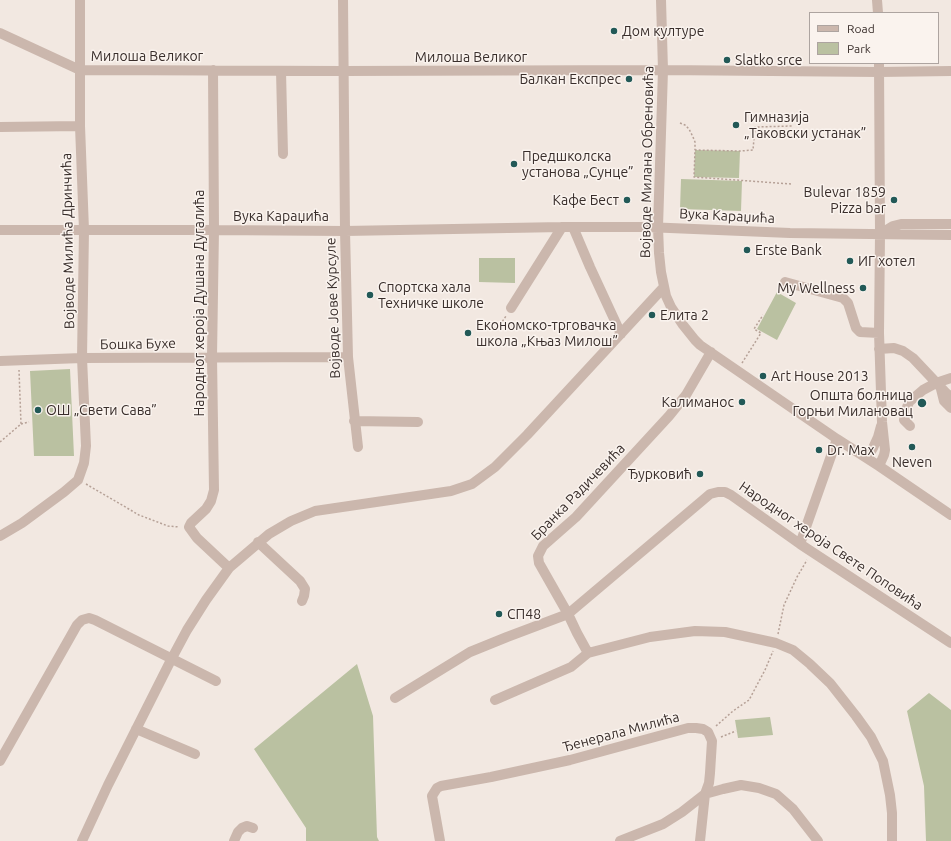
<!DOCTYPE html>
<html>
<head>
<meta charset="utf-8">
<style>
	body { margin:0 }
	#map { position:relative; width:951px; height:841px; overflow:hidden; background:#f2e8e1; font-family:Ubuntu,sans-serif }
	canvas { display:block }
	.legend { position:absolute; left:809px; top:12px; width:130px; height:52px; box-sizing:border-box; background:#faf3ee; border:1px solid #ada4a0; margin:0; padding:5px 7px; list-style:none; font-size:12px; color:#392e2b }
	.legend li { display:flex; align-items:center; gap:8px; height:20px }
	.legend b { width:20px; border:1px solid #ada4a0 }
</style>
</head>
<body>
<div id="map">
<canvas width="951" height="841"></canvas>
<ul class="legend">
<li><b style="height:5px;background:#cbb7ad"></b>Road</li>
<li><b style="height:11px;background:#bac1a1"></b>Park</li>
</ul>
</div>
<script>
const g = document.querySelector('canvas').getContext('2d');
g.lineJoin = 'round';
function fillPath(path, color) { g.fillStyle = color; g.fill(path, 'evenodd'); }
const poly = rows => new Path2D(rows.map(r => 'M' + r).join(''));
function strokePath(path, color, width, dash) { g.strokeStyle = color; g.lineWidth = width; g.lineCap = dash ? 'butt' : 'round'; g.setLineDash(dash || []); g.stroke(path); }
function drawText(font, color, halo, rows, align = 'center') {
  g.font = font + ' Ubuntu,sans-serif'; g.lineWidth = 3; g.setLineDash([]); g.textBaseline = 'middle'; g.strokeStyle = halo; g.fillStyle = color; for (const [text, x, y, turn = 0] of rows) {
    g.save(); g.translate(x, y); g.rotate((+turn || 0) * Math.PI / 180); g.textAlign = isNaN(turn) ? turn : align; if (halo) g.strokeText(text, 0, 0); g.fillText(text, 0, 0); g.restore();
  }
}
fillPath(poly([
	[695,150,740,151,739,178,694,177],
	[681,179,742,181,741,211,680,209],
	[479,258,515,258,515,283,479,282],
	[777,292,796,303,777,340,757,329],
	[70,369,74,456,34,456,30,371],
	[357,664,373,716,377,837,379,841,306,841,306,828,254,749],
	[929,693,951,710,951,841,926,841,924,786,907,711],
	[770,717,773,735,738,738,735,720]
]), '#bac1a1');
strokePath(poly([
	[680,123,685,125,689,129,693,137,695,142,695,150],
	[791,184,694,177,695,150,740,151,753,150,755,127,792,126],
	[482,329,498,328,506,316],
	[742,363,761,333,754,329,763,315],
	[21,424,29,422],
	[0,442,21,424,19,370],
	[86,484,139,515,168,526,179,527],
	[778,634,784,605,797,577,807,560],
	[716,726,733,711,749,700,765,670,773,651],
	[721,737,736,731]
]), '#b6a197', 1.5, [2, 2]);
strokePath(poly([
	[343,0,345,231,348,357,358,447],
	[661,0,663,70,658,227,659,253,661,272,666,296,671,307,683,325,695,340,700,345,837,439,879,466,951,515],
	[877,0,878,13],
	[0,33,80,70,343,71,663,70,879,72,951,71],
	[879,63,880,234,879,333,882,422,885,450,884,455,879,466],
	[213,70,214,230,212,357,214,490,211,501,206,509,191,523,189,527,197,538,229,568],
	[281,71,283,154],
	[0,127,80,126],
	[573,227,590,267,621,334],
	[0,230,214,230,345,231,562,227,646,227,790,233,951,235],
	[880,234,893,226,901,224,951,224],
	[785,282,843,298,848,303,856,328,860,332,879,333],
	[511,308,562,227],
	[879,349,894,348,903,351,913,358,946,393,951,397],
	[0,361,82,358,348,357],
	[941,389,944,401,951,408],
	[354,421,418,422],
	[910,426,904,420,906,410,909,402,923,390,936,383,951,378],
	[867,458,873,448,878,437,881,426],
	[0,536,22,523,64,492,78,480,84,463,86,446,82,358,84,230,80,126,80,0],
	[258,542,300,581,305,589,304,596,302,601],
	[800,544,837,439],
	[588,653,650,637,695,631,725,632,776,643,793,650,810,664,830,683,856,716,871,737,883,761,890,795,892,813,892,841],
	[395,698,470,652,507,637,568,614,703,500,710,494,718,492,725,492,731,495,800,544,951,643],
	[495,700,571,667,588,653,577,633,568,614,539,563,538,556,543,546,576,517,669,416,686,395,711,352],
	[136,729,195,754],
	[0,761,77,625,82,620,89,618,95,620,216,681],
	[705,794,723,789,741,785,759,788,776,794,793,809,818,841],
	[82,841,108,785,172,658,187,630,206,600,229,568,269,534,291,521,315,511,451,491,472,484,495,467,527,435,664,287],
	[234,841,238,832,242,828,247,826,253,828],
	[440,841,432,796,437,788,441,786,491,777,570,760,688,728,696,728,703,729,708,732,712,741,710,773,709,783,705,794,682,812,663,824,620,841],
	[700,841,705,794]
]), '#cbb7ad', 10);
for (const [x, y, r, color] of [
	[614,31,4,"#225957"],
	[727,60,4,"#225957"],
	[629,79,4,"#225957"],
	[736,125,4,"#225957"],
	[514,164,4,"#225957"],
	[627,200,4,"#225957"],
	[894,200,4,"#225957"],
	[747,250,4,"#225957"],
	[850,261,4,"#225957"],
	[863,288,4,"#225957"],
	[370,295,4,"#225957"],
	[652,315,4,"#225957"],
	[468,333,4,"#225957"],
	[763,376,4,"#225957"],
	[742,402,4,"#225957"],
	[922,403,5,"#225957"],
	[38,410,4,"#225957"],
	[912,447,4,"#225957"],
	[819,450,4,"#225957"],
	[700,474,4,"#225957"],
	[499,614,4,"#225957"]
]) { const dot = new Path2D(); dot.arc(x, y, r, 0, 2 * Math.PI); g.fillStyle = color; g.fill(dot); strokePath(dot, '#faf3ee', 1.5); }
drawText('14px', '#392e2b', '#faf3ee', [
	["Дом културе",622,31],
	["Slatko srce",735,60],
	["Балкан Експрес",621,79,"right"],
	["Гимназија",744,117],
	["„Таковски устанак”",744,133],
	["Предшколска",522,156],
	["установа „Сунце”",522,172],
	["Bulevar 1859",886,192,"right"],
	["Pizza bar",886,208,"right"],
	["Кафе Бест",619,200,"right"],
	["Erste Bank",755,250],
	["ИГ хотел",858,261],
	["Спортска хала",378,287],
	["Техничке школе",378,303],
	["My Wellness",855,288,"right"],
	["Елита 2",660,315],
	["Економско-трговачка",476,325],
	["школа „Књаз Милош”",476,341],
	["Art House 2013",771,376],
	["Општа болница",913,395,"right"],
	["Горњи Милановац",913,411,"right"],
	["Калиманос",734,402,"right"],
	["ОШ „Свети Сава”",46,410],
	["Dr. Max",827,450],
	["Neven",912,462,"center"],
	["Ђурковић",692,474,"right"],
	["СП48",507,614]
], 'left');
drawText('14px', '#392e2b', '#faf3ee', [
	["Милоша Великог",147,56],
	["Милоша Великог",471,57],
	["Војводе Милана Обреновића",647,162,-89],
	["Вука Караџића",281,216],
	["Вука Караџића",727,216,3],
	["Војводе Милића Дринчића",68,241,-91],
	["Народног хероја Душана Дугалића",199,303,-90],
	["Војводе Јове Курсуле",333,308,-92],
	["Бошка Бухе",138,344,-1],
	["Бранка Радичевића",578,492,-46],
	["Народног хероја Свете Поповића",831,546,34],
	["Ђенерала Милића",621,732,-15]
]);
</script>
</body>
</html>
